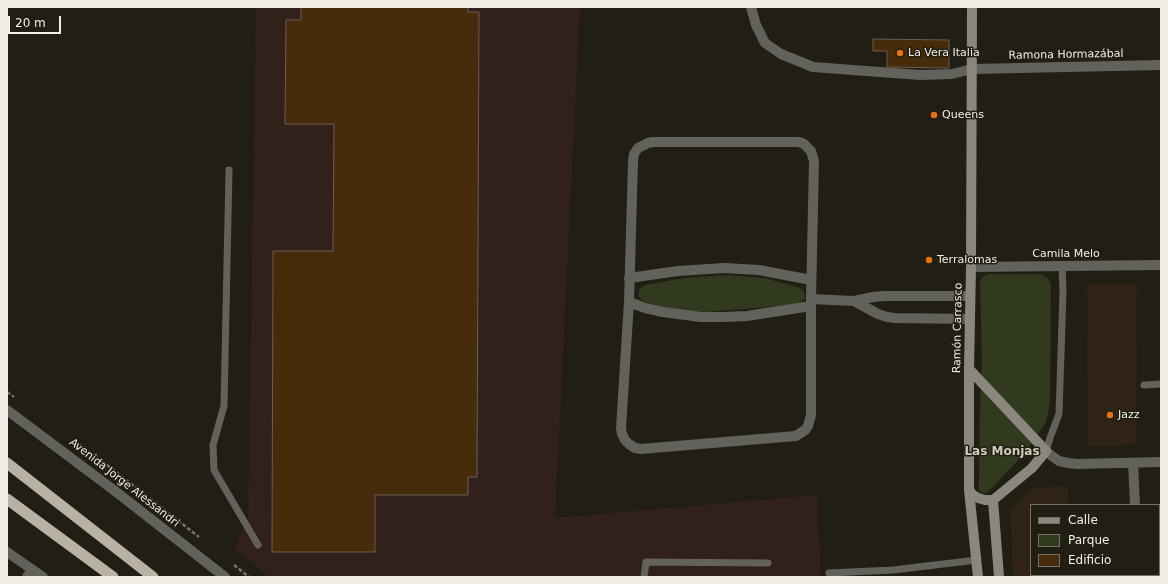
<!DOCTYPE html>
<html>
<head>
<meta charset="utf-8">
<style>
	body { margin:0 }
	#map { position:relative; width:1168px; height:584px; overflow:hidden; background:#211e14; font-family:"DejaVu Sans",sans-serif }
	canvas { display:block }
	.frame { position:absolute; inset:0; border:8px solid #f0eee7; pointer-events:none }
	.legend { position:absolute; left:1030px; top:504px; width:130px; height:72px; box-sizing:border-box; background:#211e14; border:1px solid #747168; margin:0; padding:5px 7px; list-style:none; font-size:12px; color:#f0eee7 }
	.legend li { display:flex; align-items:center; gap:8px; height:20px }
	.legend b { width:20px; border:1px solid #747168 }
	.scale { position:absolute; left:8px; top:16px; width:53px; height:18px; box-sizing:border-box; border:2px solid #f0eee7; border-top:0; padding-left:5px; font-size:12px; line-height:14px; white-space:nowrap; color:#f0eee7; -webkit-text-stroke:3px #211e14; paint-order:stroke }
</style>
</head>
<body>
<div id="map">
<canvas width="1168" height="584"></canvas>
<div class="frame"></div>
<ul class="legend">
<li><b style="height:5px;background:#8b877f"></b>Calle</li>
<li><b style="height:11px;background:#313a1e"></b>Parque</li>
<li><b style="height:11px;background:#462c0b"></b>Edificio</li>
</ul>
<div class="scale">20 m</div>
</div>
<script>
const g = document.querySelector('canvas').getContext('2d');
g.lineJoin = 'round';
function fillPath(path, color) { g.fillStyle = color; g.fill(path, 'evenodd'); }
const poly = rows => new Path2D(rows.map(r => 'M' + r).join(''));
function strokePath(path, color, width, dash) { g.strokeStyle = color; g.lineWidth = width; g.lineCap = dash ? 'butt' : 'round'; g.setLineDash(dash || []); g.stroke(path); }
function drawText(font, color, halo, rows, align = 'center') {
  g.font = font + ' "DejaVu Sans",sans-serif'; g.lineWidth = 3; g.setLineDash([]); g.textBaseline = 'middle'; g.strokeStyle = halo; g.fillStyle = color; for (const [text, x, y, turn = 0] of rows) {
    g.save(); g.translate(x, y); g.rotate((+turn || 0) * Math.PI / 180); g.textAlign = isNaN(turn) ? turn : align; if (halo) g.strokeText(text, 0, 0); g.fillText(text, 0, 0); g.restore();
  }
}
fillPath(poly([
	[1087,283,1137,283,1136,445,1088,447],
	[1068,486,1069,505,1031,505,1031,575,1072,575,1072,577,1013,577,1010,510,1033,488]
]), '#2e2314');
fillPath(poly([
	[256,7,580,7,555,518,817,495,821,577,269,577,235,548,248,517]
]), '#32201b');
fillPath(poly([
	[988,274,1040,274,1049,279,1051,286,1050,401,1049,409,1045,424,1024,454,990,490,987,493,982,493,979,490,979,485,980,405,982,362,980,283,981,280,984,276],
	[728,275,764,278,798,287,803,290,805,296,805,299,797,304,758,308,704,312,684,311,667,308,644,302,641,300,639,297,638,293,640,289,642,287,645,285,684,278]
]), '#313a1e');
const building = poly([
	[301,7,468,7,468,12,479,12,477,477,468,477,468,495,375,495,375,552,272,552,273,251,333,251,334,124,285,124,286,20,301,20,301,7],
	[873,39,949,40,949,68,887,67,887,51,873,51,873,39]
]);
fillPath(building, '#462c0b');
strokePath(building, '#675e55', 1);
strokePath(poly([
	[7,392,14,397],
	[73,440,107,465,199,537],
	[234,565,249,577]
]), '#757269', 2.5, [4, 2]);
strokePath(poly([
	[229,170,224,406,213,445,214,470,258,545],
	[1144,385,1161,384],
	[1046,451,1050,438,1059,414,1063,291,1062,266],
	[829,573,893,570,977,560],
	[644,577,646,562,768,563]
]), '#63615c', 7);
strokePath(poly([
	[751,7,756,25,765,43,781,54,813,67,920,75,952,74,972,69,1161,65],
	[653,142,799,142,804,144,811,151,814,161,811,299,811,415,808,426,805,430,796,436,641,449,635,448,629,444,625,440,622,434,621,428,629,302,633,161,634,154,638,148,648,143,653,142],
	[971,267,1161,265],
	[629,278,678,271,724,268,759,270,811,280],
	[811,299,854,301,873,297,884,296,970,296],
	[854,301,878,314,887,317,895,318,970,319],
	[629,302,645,308,663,312,701,317,724,317,747,316,811,306],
	[1046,451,1052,456,1059,461,1068,463,1077,464,1161,462],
	[1133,463,1135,505],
	[1138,575,1138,577],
	[27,577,32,570]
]), '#63615c', 10);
strokePath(poly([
	[7,410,115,491,225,577],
	[7,552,43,577]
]), '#63615c', 10);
strokePath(poly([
	[972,7,971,267,969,369,969,490,978,577],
	[969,369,1046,451,1032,468,993,500],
	[969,490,973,495,978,498,985,500,993,500],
	[993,500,999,577]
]), '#8b877f', 10);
strokePath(poly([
	[7,463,153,577],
	[7,499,113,577]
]), '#b8b2a6', 11);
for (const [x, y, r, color] of [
	[900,53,4,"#e8710a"],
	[934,115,4,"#e8710a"],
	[929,260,4,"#e8710a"],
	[1110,415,4,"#e8710a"]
]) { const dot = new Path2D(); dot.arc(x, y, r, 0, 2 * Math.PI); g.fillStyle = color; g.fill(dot); strokePath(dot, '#211e14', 1.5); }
drawText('11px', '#f0eee7', '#211e14', [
	["La Vera Italia",908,53],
	["Queens",942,115],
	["Terralomas",937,260],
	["Jazz",1118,415]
], 'left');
drawText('11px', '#f0eee7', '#211e14', [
	["Ramona Hormazábal",1066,55,-1],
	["Camila Melo",1066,254],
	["Ramón Carrasco",958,328,-89],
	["Avenida Jorge Alessandri",124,483,38]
]);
drawText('bold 12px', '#cfcbbd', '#211e14', [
	["Las Monjas",1002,452]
]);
</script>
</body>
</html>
